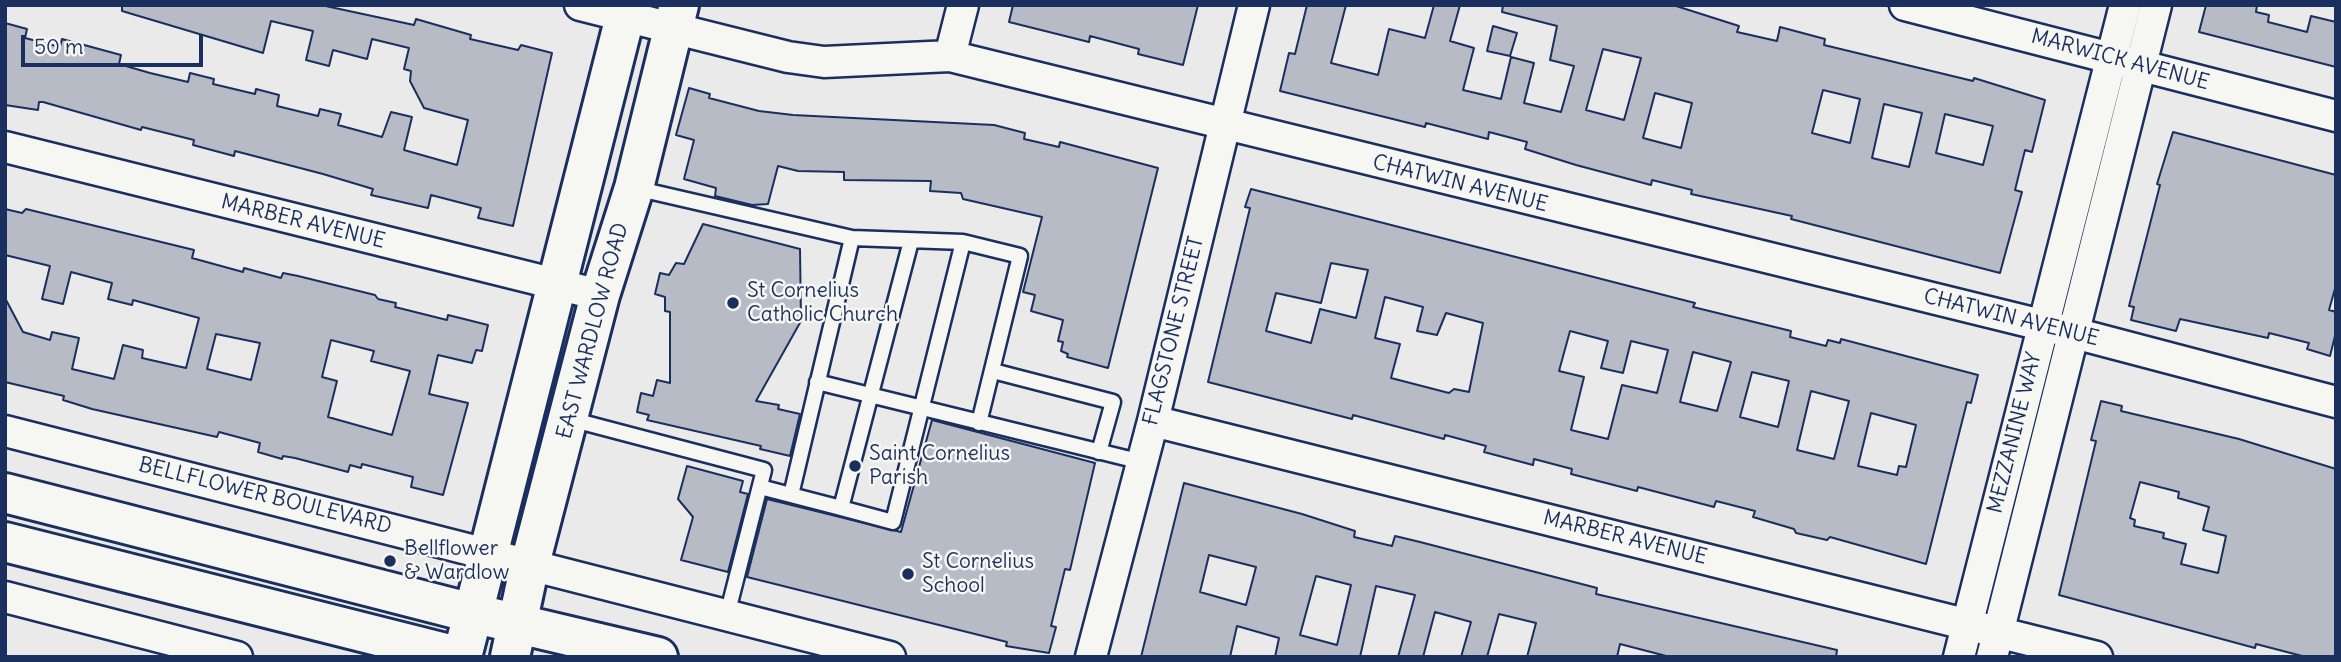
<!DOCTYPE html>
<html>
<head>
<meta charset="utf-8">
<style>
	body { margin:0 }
	#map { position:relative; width:2341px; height:662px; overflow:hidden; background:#e9eae9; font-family:Delius,sans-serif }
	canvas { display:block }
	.frame { position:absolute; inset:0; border:7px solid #1b2f5e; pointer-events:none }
	.scale { position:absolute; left:21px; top:35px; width:182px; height:32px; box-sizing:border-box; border:4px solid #1b2f5e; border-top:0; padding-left:9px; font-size:21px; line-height:24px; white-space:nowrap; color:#1b2f5e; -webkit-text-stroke:5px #f6f6f2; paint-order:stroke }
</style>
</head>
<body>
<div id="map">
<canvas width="2341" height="662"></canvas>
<div class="frame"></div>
<div class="scale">50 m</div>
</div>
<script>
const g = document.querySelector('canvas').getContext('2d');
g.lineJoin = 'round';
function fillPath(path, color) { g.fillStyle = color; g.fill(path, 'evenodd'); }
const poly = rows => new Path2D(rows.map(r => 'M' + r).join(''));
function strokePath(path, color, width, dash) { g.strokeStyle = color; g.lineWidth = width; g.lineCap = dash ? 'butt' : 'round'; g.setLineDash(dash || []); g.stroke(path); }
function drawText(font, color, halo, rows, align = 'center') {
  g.font = font + ' Delius,sans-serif'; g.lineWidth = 5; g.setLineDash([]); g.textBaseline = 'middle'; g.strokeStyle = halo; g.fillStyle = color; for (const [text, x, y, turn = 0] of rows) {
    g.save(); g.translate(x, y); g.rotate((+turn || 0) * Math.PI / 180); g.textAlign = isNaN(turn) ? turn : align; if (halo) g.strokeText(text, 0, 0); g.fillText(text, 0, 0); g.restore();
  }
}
const building = poly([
	[122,5,321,5,414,25,416,19,471,35,470,39,518,50,521,45,552,53,513,226,478,218,481,208,431,195,428,208,371,195,373,189,323,174,235,151,234,156,193,145,194,140,142,127,141,130,43,102,39,102,38,110,5,105,5,23,27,29,25,38,60,47,62,39,121,55,119,64,150,73,188,82,190,73,214,79,213,84,255,94,256,89,279,95,277,106,318,116,320,109,341,114,338,125,382,137,391,112,412,117,404,150,457,165,468,120,424,108,410,81,411,71,404,69,409,48,372,39,367,59,333,50,329,66,306,60,313,31,271,21,263,53,122,11,122,5],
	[1013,5,1198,5,1183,65,1138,54,1139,49,1090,36,1089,42,1009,22,1013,5],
	[1307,5,1346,5,1331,63,1378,75,1389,29,1425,38,1434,5,1460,5,1450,41,1474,48,1463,90,1501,99,1511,57,1534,63,1524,103,1561,112,1574,66,1550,60,1557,26,1502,12,1503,5,1673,5,1739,26,1737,32,1777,41,1780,27,1825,39,1824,45,1973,81,1974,78,2045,100,2032,152,2025,150,2015,190,2022,192,2000,273,1791,219,1792,216,1691,194,1692,190,1652,180,1651,185,1576,165,1525,149,1527,142,1489,132,1488,139,1426,123,1425,127,1280,91,1289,53,1295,54,1307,5],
	[1603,49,1641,58,1624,120,1586,110,1603,49],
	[1823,90,1860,99,1850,143,1812,133,1823,90],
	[1655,93,1692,103,1681,148,1643,138,1655,93],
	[1884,104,1922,113,1909,167,1872,158,1884,104],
	[1945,114,1993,126,1983,165,1936,153,1945,114],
	[2206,5,2257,5,2256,12,2269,15,2268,22,2307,32,2311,16,2336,22,2336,67,2199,32,2206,5],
	[1493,26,1517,33,1510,56,1487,51,1493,26],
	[689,88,710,94,709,98,759,111,793,115,994,125,1025,133,1024,139,1059,147,1060,142,1158,168,1108,368,1067,357,1068,354,1061,351,1063,342,1058,341,1063,320,1031,311,1035,295,1023,292,1042,217,963,199,961,193,930,191,931,181,844,180,844,172,798,171,778,166,768,204,752,205,715,196,716,188,684,179,694,140,676,135,689,88],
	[2173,132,2336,175,2336,285,2329,310,2336,312,2336,332,2330,356,2307,349,2309,343,2269,333,2268,338,2180,319,2176,331,2131,320,2134,307,2129,306,2160,185,2157,184,2173,132],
	[1251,189,1695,303,1693,307,1791,331,1790,337,1826,346,1828,340,1840,343,1841,339,1978,375,1971,403,1967,402,1926,564,1830,537,1827,540,1796,533,1794,529,1753,517,1755,511,1716,501,1714,507,1638,487,1637,491,1571,474,1572,469,1534,459,1533,465,1484,452,1486,446,1445,435,1444,439,1353,415,1352,419,1208,382,1250,208,1245,207,1251,189],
	[1331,263,1368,270,1356,318,1320,309,1311,343,1266,331,1276,293,1321,303,1331,263],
	[1385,297,1423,307,1417,331,1437,335,1446,313,1483,323,1469,392,1454,389,1449,393,1391,378,1400,344,1375,338,1385,297],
	[1570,331,1608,341,1601,368,1623,373,1631,341,1668,350,1657,393,1622,385,1608,439,1571,430,1584,377,1559,371,1570,331],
	[1693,352,1731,362,1717,411,1680,402,1693,352],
	[1752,372,1789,381,1778,427,1740,417,1752,372],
	[1811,391,1849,401,1834,459,1797,450,1811,391],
	[1871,413,1916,425,1906,467,1899,466,1897,475,1858,466,1871,413],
	[5,209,22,213,26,209,194,250,192,258,243,272,244,268,281,278,283,273,298,276,375,295,378,299,396,303,395,307,447,320,448,315,488,325,482,351,476,350,472,363,438,355,429,394,468,403,443,495,411,487,413,477,362,464,361,468,350,465,348,472,295,458,283,456,282,459,258,452,260,443,219,432,217,437,92,409,63,400,64,396,5,382,5,298,23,332,50,340,52,332,79,338,72,369,114,379,123,345,143,350,142,358,186,368,199,318,133,300,132,305,108,299,112,283,71,272,63,304,42,299,50,266,5,255,5,209],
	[216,334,260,343,251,380,207,369,216,334],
	[331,340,374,351,371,361,410,371,392,435,328,417,337,381,322,377,331,340],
	[703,224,800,249,801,321,756,401,779,405,778,409,800,414,790,456,760,449,761,446,647,420,649,415,637,412,641,393,653,396,657,380,670,383,670,312,665,311,665,297,655,294,660,273,669,275,676,263,684,264,703,224],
	[2101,401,2122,406,2121,411,2239,439,2336,469,2336,657,2306,657,2256,644,2255,648,2059,595,2096,441,2091,440,2101,401],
	[2140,482,2179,492,2178,498,2209,507,2203,530,2226,536,2218,573,2181,564,2186,544,2163,538,2164,533,2134,526,2135,520,2130,518,2140,482],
	[932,420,1095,463,1070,570,1065,569,1051,626,1056,627,1049,653,1006,646,1007,642,747,577,767,499,901,532,932,420],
	[687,466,743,481,740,492,748,494,728,572,681,560,693,517,678,499,687,466],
	[1184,483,1302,514,1355,531,1354,537,1392,546,1395,536,1420,542,1597,588,1596,594,1837,650,1836,657,1670,657,1620,644,1617,657,1527,657,1536,623,1499,614,1487,657,1461,657,1471,622,1435,612,1423,657,1398,657,1415,595,1376,586,1360,657,1275,657,1279,638,1237,626,1230,657,1141,657,1184,483],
	[1209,555,1256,567,1246,605,1200,592,1209,555],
	[1316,576,1351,585,1337,645,1300,635,1316,576]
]);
fillPath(building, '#b6bbc6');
strokePath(building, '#1b2f5e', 2);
const lane = poly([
	[635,188,852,238,791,495],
	[852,238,963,242,1020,256,979,423],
	[911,241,841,508,893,522,963,242],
	[993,371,1113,402,1099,452],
	[817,382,1142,462],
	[570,419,764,470,727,615],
	[760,487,841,508]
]);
const street = poly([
	[580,5,788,57,824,62,950,56,2074,333,2336,402],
	[1905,5,2336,116],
	[950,56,963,5],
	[5,147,600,295],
	[1153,421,2097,657],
	[5,431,890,657],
	[5,597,237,657],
	[1091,657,1153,421,1254,5],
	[1959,657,2125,5],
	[1992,657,2156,5]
]);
const secondary = poly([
	[5,493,472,613,658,657],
	[5,542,461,657],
	[462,657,628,5],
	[510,657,530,564,600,295,634,188,679,5]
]);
strokePath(lane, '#1b2f5e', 19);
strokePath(street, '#1b2f5e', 35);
strokePath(secondary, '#1b2f5e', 44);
strokePath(lane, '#f6f6f2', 14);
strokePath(street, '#f6f6f2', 30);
strokePath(secondary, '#f6f6f2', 38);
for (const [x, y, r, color] of [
	[733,303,7,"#1b2f5e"],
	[855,466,7,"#1b2f5e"],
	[390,561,7,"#1b2f5e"],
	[908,574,7,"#1b2f5e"]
]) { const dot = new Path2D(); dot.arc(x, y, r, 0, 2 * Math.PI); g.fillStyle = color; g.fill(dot); strokePath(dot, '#f6f6f2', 2.5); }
drawText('21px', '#1b2f5e', '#f6f6f2', [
	["MARWICK AVENUE",2120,60,15],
	["CHATWIN AVENUE",1460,184,14],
	["MARBER AVENUE",303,222,14],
	["CHATWIN AVENUE",2011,318,14],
	["EAST WARDLOW ROAD",593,331,-75],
	["FLAGSTONE STREET",1174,331,-76],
	["MEZZANINE WAY",2015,433,-76],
	["BELLFLOWER BOULEVARD",265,496,14],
	["MARBER AVENUE",1625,538,14]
]);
drawText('21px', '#1b2f5e', '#f6f6f2', [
	["St Cornelius",747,291],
	["Catholic Church",747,315],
	["Saint Cornelius",869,454],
	["Parish",869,478],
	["Bellflower",404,549],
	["& Wardlow",404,573],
	["St Cornelius",922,562],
	["School",922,586]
], 'left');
</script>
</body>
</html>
